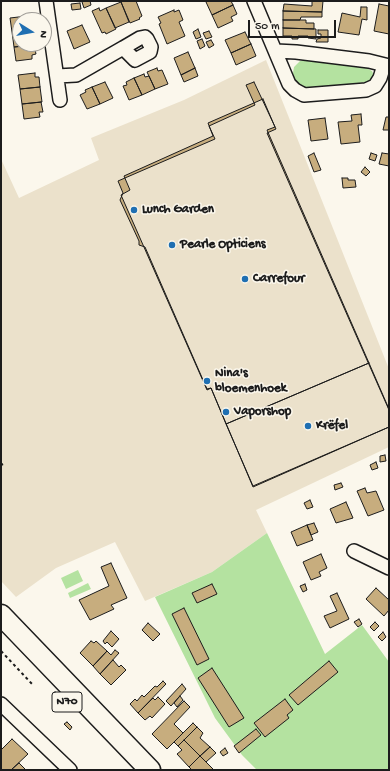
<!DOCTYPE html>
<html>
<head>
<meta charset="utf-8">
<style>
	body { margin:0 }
	#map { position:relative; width:390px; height:771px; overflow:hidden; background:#fbf7ec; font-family:"Gochi Hand",sans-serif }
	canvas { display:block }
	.frame { position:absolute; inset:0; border:2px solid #1c1c1c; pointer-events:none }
	.north { position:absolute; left:12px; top:12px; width:40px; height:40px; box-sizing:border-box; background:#fbf7ec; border:1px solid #a29f99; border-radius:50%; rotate:101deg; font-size:11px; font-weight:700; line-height:16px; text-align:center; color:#1c1c1c }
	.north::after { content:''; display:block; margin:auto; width:14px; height:18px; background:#1f6fb2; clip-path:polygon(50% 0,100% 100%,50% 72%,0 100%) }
	.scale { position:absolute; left:248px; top:20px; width:88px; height:18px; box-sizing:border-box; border:2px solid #1c1c1c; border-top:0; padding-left:5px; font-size:12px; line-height:14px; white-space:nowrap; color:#1c1c1c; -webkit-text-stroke:3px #fbf7ec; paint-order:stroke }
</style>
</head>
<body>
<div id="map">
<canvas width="390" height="771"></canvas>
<div class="frame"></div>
<div class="north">N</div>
<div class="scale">50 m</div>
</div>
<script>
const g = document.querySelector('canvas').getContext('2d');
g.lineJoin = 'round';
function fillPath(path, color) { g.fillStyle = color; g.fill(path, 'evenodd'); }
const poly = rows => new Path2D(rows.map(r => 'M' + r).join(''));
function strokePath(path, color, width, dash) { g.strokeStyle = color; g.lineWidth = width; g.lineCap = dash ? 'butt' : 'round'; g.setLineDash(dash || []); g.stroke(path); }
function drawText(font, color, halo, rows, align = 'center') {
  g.font = font + ' "Gochi Hand",sans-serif'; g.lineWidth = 3; g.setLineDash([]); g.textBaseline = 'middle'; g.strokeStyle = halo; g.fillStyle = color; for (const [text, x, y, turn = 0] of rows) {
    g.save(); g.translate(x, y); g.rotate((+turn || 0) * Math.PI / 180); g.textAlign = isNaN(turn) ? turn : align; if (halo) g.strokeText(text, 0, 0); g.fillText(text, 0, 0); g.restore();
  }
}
fillPath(poly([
	[266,60,389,369,389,447,256,510,267,533,212,572,145,601,115,542,56,568,16,597,1,581,1,159,19,198,99,160,91,138,184,100]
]), '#ebe1cb');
fillPath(poly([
	[300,61,308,61,366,68,372,71,374,76,370,81,366,82,311,89,301,86,294,80,293,73,294,67],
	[267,533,325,654,362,625,389,662,389,770,257,770,242,755,215,718,155,597,212,572],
	[78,570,83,581,66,589,61,578],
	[88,583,91,589,70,598,68,593]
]), '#b4e2a0');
const building = poly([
	[85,1,90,1,91,5,84,8,82,2,85,1],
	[122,1,136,1,142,16,139,18,140,19,130,23,121,2,122,1],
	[209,1,231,1,233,5,212,15,206,2,209,1],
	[312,1,323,1,322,12,283,11,284,4,312,6,312,1],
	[121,2,129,22,115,28,106,8,121,2],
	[80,3,81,9,72,10,71,4,80,3],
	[379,4,389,6,389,34,374,31,379,4],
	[233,5,237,14,231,17,233,21,218,28,212,15,233,5],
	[361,7,367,7,367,20,362,19,359,35,338,32,342,13,360,17,361,7],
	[99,8,100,11,106,8,116,29,106,34,105,32,102,33,92,11,99,8],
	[174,10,174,12,179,10,183,20,179,22,185,36,167,44,159,24,161,23,158,17,174,10],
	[283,11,322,12,322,17,301,17,300,20,283,20,283,11],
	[27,16,28,20,31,19,31,20,20,20,20,31,12,32,10,18,27,16],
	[283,20,306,20,306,23,314,23,314,29,283,28,283,20],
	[82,25,90,42,74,49,67,31,82,25],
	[283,28,316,29,316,39,308,38,308,36,298,36,298,39,292,39,292,36,283,36,283,28],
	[198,29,201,37,196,39,193,32,198,29],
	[318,30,328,30,328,42,316,42,317,39,321,38,321,34,318,34,318,30],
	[20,31,20,44,34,45,14,47,12,32,20,31],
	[209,31,212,37,206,39,203,33,209,31],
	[245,32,251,44,231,53,225,40,245,32],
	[202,39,205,46,200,49,197,41,202,39],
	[211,40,214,45,209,48,206,42,211,40],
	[251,44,256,56,236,65,231,53,251,44],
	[34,45,36,54,32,55,32,59,16,61,14,47,34,45],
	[188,52,195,68,181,75,174,58,188,52],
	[157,68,158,71,162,70,168,84,155,89,147,72,157,68],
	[195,68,198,76,184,82,181,75,195,68],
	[35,73,35,77,39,77,40,87,20,89,18,75,35,73],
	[144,74,145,77,149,76,155,89,142,95,134,78,144,74],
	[134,78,142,95,129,100,123,86,127,85,126,82,134,78],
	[105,82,113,98,100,104,92,87,105,82],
	[254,82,276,129,267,133,389,410,389,427,253,487,211,388,207,389,145,247,139,245,139,241,120,200,123,193,118,181,215,139,209,126,255,105,246,85,254,82],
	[40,87,42,102,22,104,20,89,40,87],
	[92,87,100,104,87,109,80,95,86,92,85,90,92,87],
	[263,99,275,127,267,130,369,363,226,424,211,388,207,390,121,195,130,190,124,176,213,136,208,123,263,99],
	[41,102,43,112,39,112,40,117,24,119,22,104,41,102],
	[361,114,362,125,358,125,360,142,341,144,338,122,352,121,351,115,361,114],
	[389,115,389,130,383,130,386,117,389,117,389,115],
	[325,118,328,139,311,141,308,120,325,118],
	[314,153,321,170,314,172,308,156,314,153],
	[371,153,377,155,375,161,369,159,371,153],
	[382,153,389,154,389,166,379,164,382,153],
	[365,167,370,172,366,176,361,172,365,167],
	[342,178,348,178,348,180,355,180,356,187,343,188,342,178],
	[369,363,389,409,389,427,253,486,226,424,369,363],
	[385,455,386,461,380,462,380,456,385,455],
	[376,462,378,468,372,470,370,465,376,462],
	[341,483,343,487,335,490,334,485,341,483],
	[365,488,367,493,376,491,384,510,368,516,357,491,365,488],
	[310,500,313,507,307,509,304,503,310,500],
	[346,502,353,518,336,523,330,509,346,502],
	[314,523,318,532,311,535,307,525,314,523],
	[307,525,313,540,297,546,291,532,307,525],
	[321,554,327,568,319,572,321,576,311,580,303,562,321,554],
	[111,563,127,598,111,605,114,609,90,620,79,600,109,586,101,567,111,563],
	[212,584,217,594,197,603,192,593,212,584],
	[305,584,307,590,303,592,300,586,305,584],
	[376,588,389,600,389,610,384,616,366,599,376,588],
	[337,593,349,619,330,628,324,616,337,611,330,596,337,593],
	[184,608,209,659,197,665,172,614,184,608],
	[359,619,362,624,358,627,354,622,359,619],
	[375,622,379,626,374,631,370,627,375,622],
	[148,623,160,634,153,641,142,630,148,623],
	[111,631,119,639,112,647,107,642,105,644,103,641,111,631],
	[383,632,386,637,382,641,378,637,383,632],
	[91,641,94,643,96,641,107,651,93,666,80,653,91,641],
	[115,650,119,653,100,674,93,666,107,651,111,655,115,650],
	[113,660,119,667,121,665,126,670,111,685,100,674,113,660],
	[329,661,338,672,298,705,289,695,329,661],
	[212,668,244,718,229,727,198,678,212,668],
	[163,681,166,684,138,713,130,704,135,699,137,701,142,695,144,697,155,686,157,687,163,681],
	[182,684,186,689,171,706,166,701,182,684],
	[180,696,183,700,177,707,174,703,180,696],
	[158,697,165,704,152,718,150,716,145,720,138,713,153,698,155,700,158,697],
	[285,699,293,710,287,715,289,718,265,737,254,723,285,699],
	[184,701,190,707,174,724,183,733,167,749,152,734,184,701],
	[67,722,72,727,70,730,64,724,67,722],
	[193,723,197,727,178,746,174,742,193,723],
	[197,727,203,733,200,738,210,747,200,756,184,740,197,727],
	[256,729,261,735,239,753,234,746,256,729],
	[12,739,28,754,11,770,1,770,1,750,12,739],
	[184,740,200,756,189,767,177,754,182,750,178,746,184,740],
	[210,747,216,753,206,762,200,756,210,747],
	[225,748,228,753,223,756,220,752,225,748],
	[200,756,213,769,212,770,192,770,189,767,200,756],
	[19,763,26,770,11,770,19,763]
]);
fillPath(building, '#c7ad7e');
strokePath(building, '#1c1c1c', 1);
const street = poly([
	[46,1,60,100],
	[254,1,289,84,295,90,304,95,366,90,375,86,380,78,384,65],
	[276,51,296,52,369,61,389,66],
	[57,76,76,75,123,48,135,60,150,52,151,47,147,39,145,37,140,38,123,48],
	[354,551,389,568],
	[1,704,70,770]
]);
const primary = poly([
	[1,615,150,770]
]);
strokePath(street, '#1c1c1c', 16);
strokePath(primary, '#1c1c1c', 23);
strokePath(poly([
	[1,465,3,464],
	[1,651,33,685]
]), '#1c1c1c', 2, [3, 3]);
strokePath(street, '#fbf7ec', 13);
strokePath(primary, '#fbf7ec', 20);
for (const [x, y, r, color] of [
	[134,210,4,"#1f6fb2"],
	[172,245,4,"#1f6fb2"],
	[245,279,4,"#1f6fb2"],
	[207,381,4,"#1f6fb2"],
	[226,412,4,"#1f6fb2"],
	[308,426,4,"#1f6fb2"]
]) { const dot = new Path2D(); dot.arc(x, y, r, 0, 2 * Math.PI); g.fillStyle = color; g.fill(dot); strokePath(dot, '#fbf7ec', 1.5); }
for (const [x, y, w] of [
	[67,702,30]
]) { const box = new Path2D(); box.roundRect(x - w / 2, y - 10, w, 20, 3); g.fillStyle = '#fbf7ec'; g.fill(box); strokePath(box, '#1c1c1c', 1); }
drawText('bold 12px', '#1c1c1c', null, [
	["N70",67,702]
]);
drawText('bold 13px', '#1c1c1c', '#fbf7ec', [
	["Lunch Garden",142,210],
	["Pearle Opticiens",180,245],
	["Carrefour",253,279],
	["Nina's",215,374],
	["bloemenhoek",215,389],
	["Vaporshop",234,412],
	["Krëfel",316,426]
], 'left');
</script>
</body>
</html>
